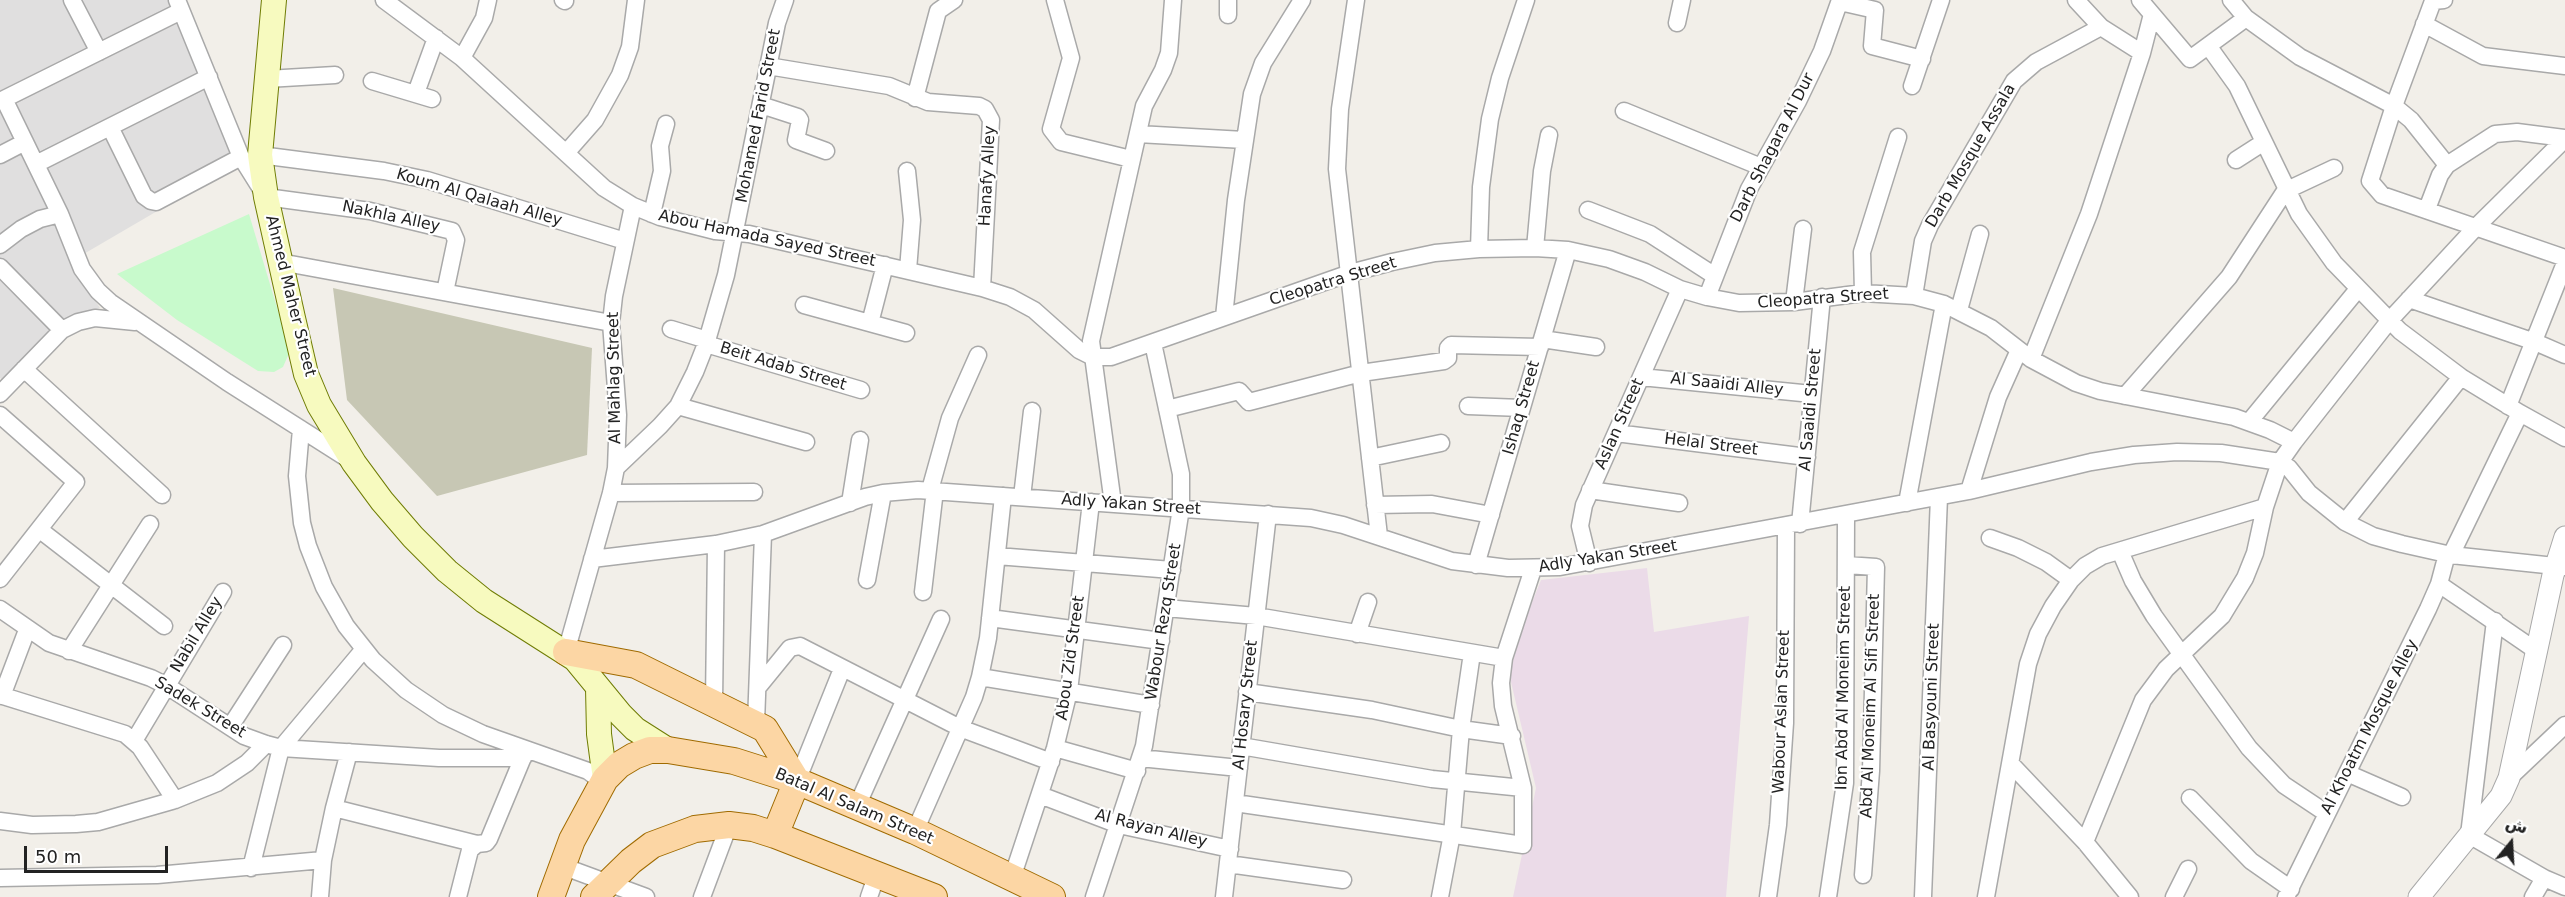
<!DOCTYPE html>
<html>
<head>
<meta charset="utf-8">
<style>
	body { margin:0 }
	#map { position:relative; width:2565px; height:897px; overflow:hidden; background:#f2efe9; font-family:"DejaVu Sans",Cairo,sans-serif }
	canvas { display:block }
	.north { position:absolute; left:2481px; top:813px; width:60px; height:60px; -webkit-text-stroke:4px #fff; paint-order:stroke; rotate:18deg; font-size:16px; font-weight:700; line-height:24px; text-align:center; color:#222 }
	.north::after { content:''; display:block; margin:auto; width:21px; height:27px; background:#222; clip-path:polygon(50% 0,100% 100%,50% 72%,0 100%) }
	.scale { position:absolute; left:24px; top:846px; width:144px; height:27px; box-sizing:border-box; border:3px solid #222; border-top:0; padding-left:8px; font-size:18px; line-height:21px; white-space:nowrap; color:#222; -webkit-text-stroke:4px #fff; paint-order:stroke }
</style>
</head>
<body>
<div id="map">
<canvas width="2565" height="897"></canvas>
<div class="north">ش</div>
<div class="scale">50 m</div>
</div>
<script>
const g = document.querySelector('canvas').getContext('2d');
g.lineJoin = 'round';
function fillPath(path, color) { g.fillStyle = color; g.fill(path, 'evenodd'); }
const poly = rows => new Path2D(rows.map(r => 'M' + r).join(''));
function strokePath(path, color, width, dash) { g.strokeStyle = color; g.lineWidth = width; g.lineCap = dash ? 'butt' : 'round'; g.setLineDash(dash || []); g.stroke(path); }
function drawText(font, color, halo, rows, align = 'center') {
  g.font = font + ' "DejaVu Sans",sans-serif'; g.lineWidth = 4.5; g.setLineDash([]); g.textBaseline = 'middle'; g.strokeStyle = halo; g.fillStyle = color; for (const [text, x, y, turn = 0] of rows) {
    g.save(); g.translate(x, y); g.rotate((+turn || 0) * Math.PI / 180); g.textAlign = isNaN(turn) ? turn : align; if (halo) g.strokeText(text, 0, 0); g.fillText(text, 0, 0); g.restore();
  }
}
fillPath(poly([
	[0,0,184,0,248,158,70,262,100,308,67,318,51,328,5,382,0,378]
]), '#e0dfdf');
fillPath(poly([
	[1647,568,1654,632,1749,616,1726,897,1513,897,1536,788,1507,665,1541,580]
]), '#ebdbe8');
fillPath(poly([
	[333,288,592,348,587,455,437,496,347,400]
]), '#c7c7b4');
fillPath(poly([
	[249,214,290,351,283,367,274,372,258,371,177,320,117,274]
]), '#c8facc');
const minor = poly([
	[72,0,99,52],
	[177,0,241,157,266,197,370,211,452,231,456,240,445,292],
	[384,0,462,58,604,188,633,206,660,217,715,231,749,234,982,288,1010,297,1034,310,1079,350,1093,357,1111,357,1350,273,1392,262,1435,253,1479,249,1535,248,1568,250,1609,259,1645,272,1680,289,1707,297,1739,303,1794,302,1863,293,1914,296,1944,304,1991,328,2031,359,2076,383,2100,391,2234,417,2270,430,2294,442],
	[563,0,565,1],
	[1055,0,1071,58,1051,129,1061,142,1131,159],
	[1228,0,1228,15],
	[1356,0,1340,109,1337,169,1379,536],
	[2076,0,2101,27,2142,53],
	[2140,0,2190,59,2246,18],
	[2231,0,2246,18,2300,57,2394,106,2370,181,2382,195,2565,258],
	[2444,0,2433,1,2394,106,2411,120,2447,165],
	[1840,2,1875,10,1872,46,1922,59],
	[1677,23,1682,0],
	[2424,24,2483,56,2565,66],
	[2209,47,2237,86,2299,214,2334,263,2400,331,2461,377,2520,413,2565,438],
	[462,58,484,18,488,0],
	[768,66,889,86,928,102,979,106,985,109,991,120,982,288],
	[267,79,335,75],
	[372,81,432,99],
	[1912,86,1941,0],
	[416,93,436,38],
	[915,98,938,11,954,0],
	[4,99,60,214,82,269,98,291,110,302,227,382,348,459],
	[0,101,181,11],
	[761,105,798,117,800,120,796,140,826,151],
	[1624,111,1761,167],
	[110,127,144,196,151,201,156,202,241,157],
	[1138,134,1244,140],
	[566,153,595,120,620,75,630,47,636,0],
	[0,155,25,142],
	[260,155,384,171,427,180,625,241],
	[2236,160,2264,142],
	[36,164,209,77],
	[907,171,912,220,908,270],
	[2427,209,2440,175,2447,165,2495,134,2517,132,2565,138],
	[1588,210,1650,234,1715,276],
	[652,214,662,171,660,146,666,124],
	[0,245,21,229,40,219,60,214],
	[1535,248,1542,171,1549,135],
	[1479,249,1481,187,1490,119,1500,78,1526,0],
	[280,262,611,323],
	[0,267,62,330],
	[1863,293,1862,252,1898,137],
	[1914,296,1923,241,1930,225,2014,81,2036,62,2101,27],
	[1707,297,1749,189,1798,101,1822,51,1840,0],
	[2409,299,2535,342,2565,355],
	[1794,302,1803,229],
	[804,305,906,333],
	[1959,310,1980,234],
	[1224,317,1236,200,1252,94,1263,63,1302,0],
	[870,323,885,265],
	[671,329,707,340],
	[1542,339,1596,347],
	[706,344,861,390],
	[2031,359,2089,214,2142,53,2152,14],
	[24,369,162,495],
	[1641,377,1812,394],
	[0,394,62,330,78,322,95,318,135,322],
	[2125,396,2229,277,2285,191,2334,168],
	[678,406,806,442],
	[1468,406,1522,408],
	[2508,406,2565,263],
	[1167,409,1239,391,1249,402,1361,373,1444,361,1448,358,1448,348,1451,345,1540,347],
	[0,415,76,482,0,579],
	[2249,422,2358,289],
	[301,429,297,476,302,523,308,546,324,587,346,626,373,660,406,690,443,715,483,734,588,771,596,777,601,785],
	[1616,433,1807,457],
	[1370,458,1441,443],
	[616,468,660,426,678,406,695,372,706,344,726,275,777,23,785,0],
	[930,490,950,418,978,355],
	[1590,490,1679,503],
	[1969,491,1998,397,2019,350],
	[611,493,754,492],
	[1022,497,1032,411],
	[850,503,860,440],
	[1907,503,1944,304],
	[1113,504,1091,341,1144,106,1163,70,1169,53,1173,0],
	[1375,505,1432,504,1491,515],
	[2345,522,2461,377],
	[1800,524,1822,297],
	[40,530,164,626],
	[1990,538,2018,548,2046,562,2071,580],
	[2120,551,2133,581,2154,616,2249,748,2284,785,2326,813],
	[2451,555,2520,413],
	[997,556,1172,570],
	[592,559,716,544,763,534,865,497,883,493,918,490,1311,518,1343,525,1452,561,1508,568,1560,567,1969,491,2091,462,2134,455,2177,452,2221,453,2280,462,2289,468,2309,493,2345,522,2373,536,2402,544,2451,555,2565,567],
	[1589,563,1580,526,1584,505,1680,289],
	[1476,565,1568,250],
	[1846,565,1876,567,1871,771,1863,875],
	[867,580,883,493],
	[2439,584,2538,652],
	[923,592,935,490],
	[1166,608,1256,616,1504,658],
	[0,609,49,643,151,678,167,686,244,736,266,744,281,748,439,758,523,758],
	[990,618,1161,641],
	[2495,621,2469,835,2544,878,2565,887],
	[1357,634,1368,602],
	[69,651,150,524],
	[566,652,611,493,616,468,618,415,611,323,614,296,633,206],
	[980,677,1151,705],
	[759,686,790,648,800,646,960,728,1051,762],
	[1247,692,1372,710,1461,729,1512,736],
	[0,695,125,734,140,747,175,800],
	[2,696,27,630],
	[714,703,716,544],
	[756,723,763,534],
	[230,727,283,645],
	[134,741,223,592],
	[1241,746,1432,779,1523,788],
	[1055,748,1137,771],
	[1140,758,1239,768],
	[2011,764,2085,842,2130,897],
	[2347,773,2402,797],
	[2509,778,2565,725],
	[797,781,842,669],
	[1040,795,1119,825,1230,849],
	[2190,798,2251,861,2291,889],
	[1235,803,1523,845,1523,788,1503,706,1501,683,1504,658,1533,569],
	[857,806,941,619],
	[334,808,477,844],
	[0,821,32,825,76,824,98,822,175,800,217,783,247,763,266,744],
	[915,831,974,697,980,677,988,638,1003,496],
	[2085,842,2143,700,2166,669,2222,616,2245,578,2255,553,2265,507,2280,462,2294,442,2389,321,2477,226,2565,139],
	[1228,864,1343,880],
	[562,866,646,897],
	[251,868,281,748,364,649],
	[0,878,157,875,323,860],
	[1012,878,1055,748,1069,691,1091,502],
	[320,897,323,860,334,808,349,752],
	[458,897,470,850,477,844,486,843,489,839,526,750],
	[702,897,729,825],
	[869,897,877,874],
	[1094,897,1144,746,1181,508,1181,474,1153,343],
	[1224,897,1268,514],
	[1440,897,1452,834,1461,729,1472,653],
	[1768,897,1778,825,1785,723,1786,526],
	[1828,897,1845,783,1846,515],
	[1923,897,1939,497],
	[1986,897,2028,664,2038,634,2053,606,2071,580,2085,566,2102,556,2265,507],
	[2174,897,2188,869],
	[2286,897,2428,609,2439,584,2447,554],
	[2533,897,2544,878]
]);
const tertiary = poly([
	[2419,897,2501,796,2509,778,2553,575,2565,537]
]);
const secondary = poly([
	[274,0,260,155,266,197,293,318,306,374,319,405,354,463,382,501,413,537,447,571,484,601,575,659,621,715,635,729,668,750],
	[598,688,599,734,605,779]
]);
const primary = poly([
	[566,652,636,665,765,729,797,781,775,835],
	[551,897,572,840,605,779,619,765,634,756,650,750,668,750,734,761,797,781,915,831,1052,897],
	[594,897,631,861,652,845,695,829,729,825,753,828,775,835,934,897]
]);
strokePath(minor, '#a9a9a9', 19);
strokePath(tertiary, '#a9a9a9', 23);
strokePath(secondary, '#707d05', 26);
strokePath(primary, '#a06b00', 28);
strokePath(minor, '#fff', 16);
strokePath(tertiary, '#fff', 21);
strokePath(secondary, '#f7fabf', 24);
strokePath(primary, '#fcd6a4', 26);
drawText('16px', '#222', '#fff', [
	["Mohamed Farid Street",759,116,-79],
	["Darb Shagara Al Dur",1773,148,-63],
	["Darb Mosque Assala",1971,156,-60],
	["Hanafy Alley",988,176,-87],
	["Koum Al Qalaah Alley",479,198,16],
	["Nakhla Alley",391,217,12],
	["Abou Hamada Sayed Street",767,239,12],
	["Cleopatra Street",1333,282,-17],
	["Ahmed Maher Street",290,296,76],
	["Cleopatra Street",1823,299,-4],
	["Beit Adab Street",783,367,17],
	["Al Mahlag Street",615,378,-91],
	["Al Saaidi Alley",1727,385,6],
	["Ishaq Street",1522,408,-74],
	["Al Saaidi Street",1811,410,-85],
	["Aslan Street",1620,424,-66],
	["Helal Street",1711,445,7],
	["Adly Yakan Street",1131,505,4],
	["Adly Yakan Street",1608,557,-9],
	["Wabour Rezq Street",1164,622,-81],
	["Nabil Alley",197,635,-59],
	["Abou Zid Street",1071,658,-82],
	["Ibn Abd Al Moneim Street",1844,688,-89],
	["Al Basyouni Street",1932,697,-88],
	["Al Hosary Street",1246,705,-84],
	["Abd Al Moneim Al Sifi Street",1871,706,-88],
	["Sadek Street",200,708,31],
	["Wabour Aslan Street",1782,712,-88],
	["Al Khoatm Mosque Alley",2370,727,-63],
	["Batal Al Salam Street",854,807,23],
	["Al Rayan Alley",1151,829,14]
]);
</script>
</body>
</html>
